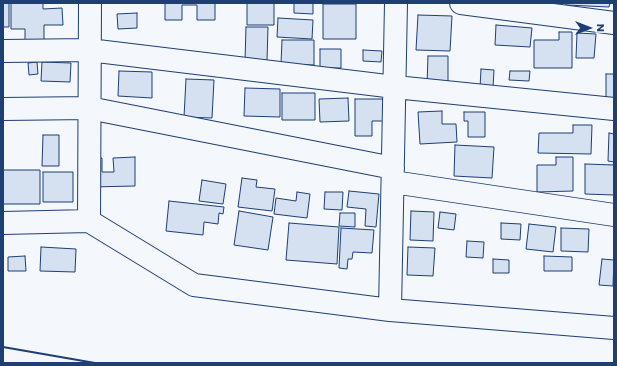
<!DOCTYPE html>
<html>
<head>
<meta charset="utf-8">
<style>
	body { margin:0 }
	#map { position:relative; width:617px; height:366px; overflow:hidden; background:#f4f7fb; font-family:Poppins,sans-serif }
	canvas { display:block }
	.frame { position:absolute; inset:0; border:4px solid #1d3f73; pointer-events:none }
	.north { position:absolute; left:569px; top:8px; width:40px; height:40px; -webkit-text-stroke:3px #f4f7fb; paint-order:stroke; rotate:90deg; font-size:11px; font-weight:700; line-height:16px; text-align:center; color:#1d3f73 }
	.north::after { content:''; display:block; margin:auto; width:14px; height:18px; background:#1d3f73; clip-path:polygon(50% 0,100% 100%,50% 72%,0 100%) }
</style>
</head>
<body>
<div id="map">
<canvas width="617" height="366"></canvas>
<div class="frame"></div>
<div class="north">N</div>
</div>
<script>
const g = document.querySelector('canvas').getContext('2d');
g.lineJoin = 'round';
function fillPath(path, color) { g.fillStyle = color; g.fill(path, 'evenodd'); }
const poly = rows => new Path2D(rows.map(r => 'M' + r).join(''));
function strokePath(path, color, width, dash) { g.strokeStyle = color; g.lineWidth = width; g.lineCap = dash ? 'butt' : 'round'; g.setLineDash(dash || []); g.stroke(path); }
const building = poly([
	[3,3,9,3,9,27,3,27,3,3],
	[11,3,43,3,43,9,62,8,63,25,44,25,44,40,25,40,25,29,11,29,11,3],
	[165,3,215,3,215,20,197,20,197,5,182,5,182,20,165,20,165,3],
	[247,3,274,3,274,25,247,25,247,3],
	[294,3,313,3,313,14,294,13,294,3],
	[566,3,610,3,609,7,566,5,566,3],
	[323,4,356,4,356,39,323,39,323,4],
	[137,13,137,28,118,29,117,14,137,13],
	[418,15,452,16,450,51,416,50,418,15],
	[278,18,313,20,312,39,277,37,278,18],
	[496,25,532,28,530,47,495,45,496,25],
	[246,27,268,27,267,61,245,61,246,27],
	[559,32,572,32,572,68,534,68,534,40,559,40,559,32],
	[577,33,596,34,594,58,576,58,577,33],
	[282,40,314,40,314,65,281,64,282,40],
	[320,49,341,49,341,68,320,68,320,49],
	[363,50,382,51,381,62,363,61,363,50],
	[428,56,448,56,448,86,427,85,428,56],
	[37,62,38,74,29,75,28,63,37,62],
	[42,62,71,63,70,82,41,81,42,62],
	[481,69,494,70,493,88,480,88,481,69],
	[119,71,152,72,152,98,118,96,119,71],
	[510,71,530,71,529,81,509,80,510,71],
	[606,74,614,74,614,103,606,103,606,74],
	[186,79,214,80,212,118,184,117,186,79],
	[245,88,280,89,280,117,244,116,245,88],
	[282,93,315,93,315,120,282,120,282,93],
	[348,98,349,121,320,122,319,99,348,98],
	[355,99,384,99,385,121,372,121,372,136,355,136,355,99],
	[442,111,442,124,456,124,457,142,420,144,418,112,442,111],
	[464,112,485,112,485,137,468,137,468,121,464,121,464,112],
	[573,125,592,125,591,154,538,153,539,133,573,133,573,125],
	[609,133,614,134,614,162,608,161,609,133],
	[43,135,59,135,59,166,42,166,43,135],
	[455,145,494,147,492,178,454,176,455,145],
	[135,157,135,186,91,187,90,158,102,158,102,172,114,172,113,158,135,157],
	[556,157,573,157,573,191,537,192,537,165,556,165,556,157],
	[585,164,614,165,614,195,585,194,585,164],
	[3,170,40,170,40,204,3,204,3,170],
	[43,172,73,172,73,202,43,202,43,172],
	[242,178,257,180,256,187,275,189,272,211,238,207,242,178],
	[202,180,226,184,223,204,199,201,202,180],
	[349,191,379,194,376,227,365,226,366,209,347,207,349,191],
	[297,192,310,194,307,218,274,214,276,198,296,201,297,192],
	[325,192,343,192,342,210,324,209,325,192],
	[169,201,224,207,223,214,219,213,218,224,204,222,203,235,166,231,169,201],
	[239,211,273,217,268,250,234,245,239,211],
	[411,211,434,212,433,241,410,240,411,211],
	[440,212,456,214,454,230,438,228,440,212],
	[340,213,355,213,355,227,339,226,340,213],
	[289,223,339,227,337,264,286,260,289,223],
	[501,223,521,224,520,240,501,239,501,223],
	[529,224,556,227,553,252,526,249,529,224],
	[341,228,374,230,372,253,353,252,352,259,348,259,347,269,339,268,341,228],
	[561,228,589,229,588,252,561,251,561,228],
	[467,241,484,242,483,258,466,257,467,241],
	[41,247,76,249,75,272,40,271,41,247],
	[408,247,435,248,433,276,407,275,408,247],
	[25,256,26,271,8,271,8,257,25,256],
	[544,256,572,257,572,271,544,271,544,256],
	[493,259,509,260,509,273,493,273,493,259],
	[602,259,614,260,613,286,599,285,602,259]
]);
fillPath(building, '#d5e0f0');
strokePath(building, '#1d3f73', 1);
const minor = poly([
	[461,3,614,23],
	[3,51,89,50,395,87,614,109],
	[3,109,89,108,393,168],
	[393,182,614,215],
	[89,221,90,3],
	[3,223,89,221,194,285,390,310,614,328],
	[390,310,396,3]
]);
strokePath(minor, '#1d3f73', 24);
strokePath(minor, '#f4f7fb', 22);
strokePath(poly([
	[3,347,95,363]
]), '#1d3f73', 2);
</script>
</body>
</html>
